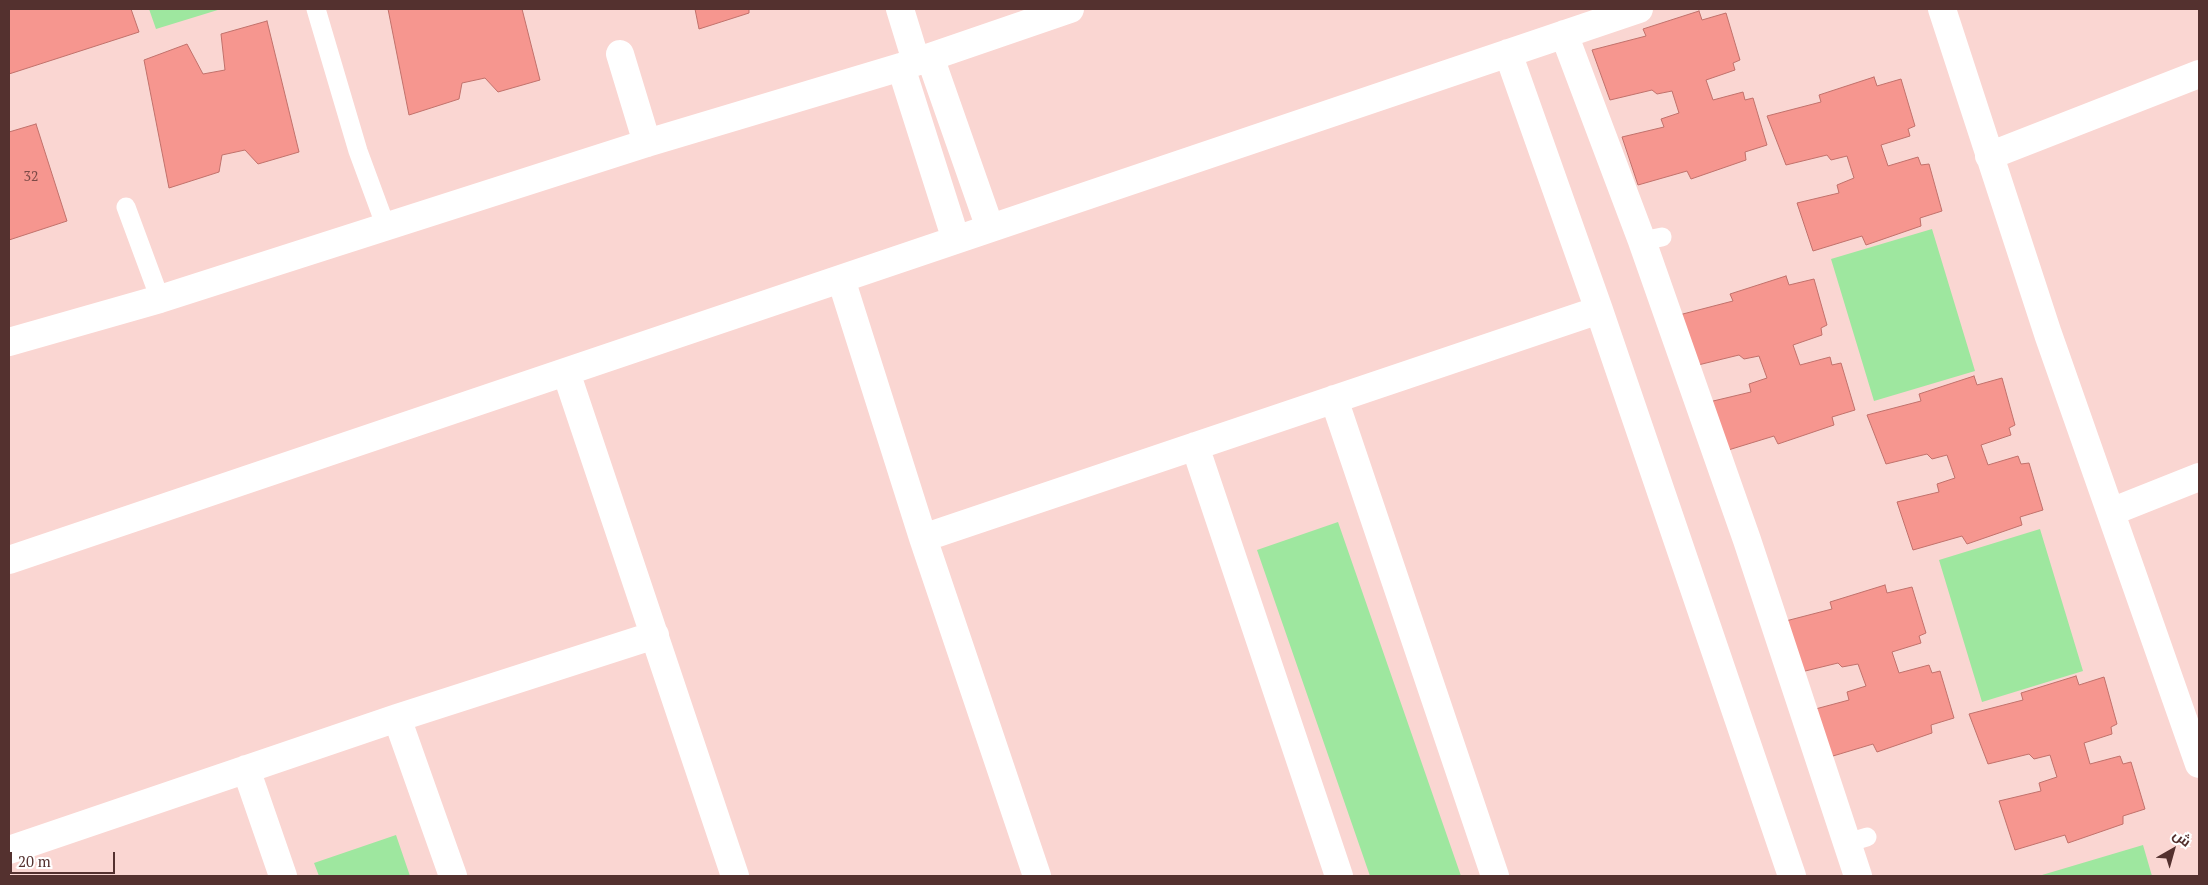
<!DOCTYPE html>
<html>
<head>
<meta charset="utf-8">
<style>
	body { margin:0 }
	#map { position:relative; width:2208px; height:885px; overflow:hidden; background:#fad6d2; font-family:"PT Serif",Cairo,serif }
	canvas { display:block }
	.frame { position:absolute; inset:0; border:10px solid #54312f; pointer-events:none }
	.north { position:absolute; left:2148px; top:825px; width:50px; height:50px; -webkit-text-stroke:4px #fff; paint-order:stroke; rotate:38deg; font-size:14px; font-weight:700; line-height:20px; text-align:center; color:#54312f }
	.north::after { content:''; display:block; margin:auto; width:18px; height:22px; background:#54312f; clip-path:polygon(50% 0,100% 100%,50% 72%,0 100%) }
	.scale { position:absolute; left:10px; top:852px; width:105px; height:22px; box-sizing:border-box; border:2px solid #54312f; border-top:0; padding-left:6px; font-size:15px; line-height:18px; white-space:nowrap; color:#54312f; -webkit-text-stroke:4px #fff; paint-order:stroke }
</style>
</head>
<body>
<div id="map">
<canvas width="2208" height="885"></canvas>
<div class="frame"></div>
<div class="north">ش</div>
<div class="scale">20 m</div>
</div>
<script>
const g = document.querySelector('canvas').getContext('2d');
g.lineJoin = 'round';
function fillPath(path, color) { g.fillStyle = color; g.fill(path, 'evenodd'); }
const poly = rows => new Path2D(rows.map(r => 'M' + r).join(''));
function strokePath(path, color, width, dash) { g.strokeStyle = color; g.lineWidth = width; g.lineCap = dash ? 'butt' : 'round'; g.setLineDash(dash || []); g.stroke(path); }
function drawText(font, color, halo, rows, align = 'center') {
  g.font = font + ' "PT Serif",serif'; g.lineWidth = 4.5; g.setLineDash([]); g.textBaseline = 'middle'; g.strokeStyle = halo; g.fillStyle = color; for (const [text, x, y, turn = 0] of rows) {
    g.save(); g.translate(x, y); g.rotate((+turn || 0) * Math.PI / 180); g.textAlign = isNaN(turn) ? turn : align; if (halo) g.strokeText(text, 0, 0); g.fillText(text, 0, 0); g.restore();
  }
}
fillPath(poly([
	[149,9,221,9,156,29],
	[1932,229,1975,371,1874,401,1831,259],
	[1338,522,1461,876,1370,876,1257,550],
	[2040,529,2083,671,1982,702,1939,560],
	[396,835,410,876,319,876,314,863],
	[2143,845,2152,876,2042,875]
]), '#9ee79f');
const building = poly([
	[9,9,131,9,139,32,9,74,9,9],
	[388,9,522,9,540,80,498,92,485,78,462,83,459,99,409,115,388,9],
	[695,9,749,9,749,13,699,29,695,9],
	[1699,11,1702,20,1726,13,1740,60,1733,63,1735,70,1706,80,1713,100,1743,92,1745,100,1753,98,1767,145,1745,152,1746,160,1691,179,1687,171,1638,185,1622,137,1664,127,1661,119,1679,113,1672,91,1657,94,1652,90,1610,100,1592,50,1646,36,1643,29,1699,11],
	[267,21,299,152,258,164,245,150,222,155,219,172,169,188,144,60,187,44,203,74,225,70,221,34,267,21],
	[1874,77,1877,86,1901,79,1915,126,1908,129,1910,136,1881,145,1888,166,1918,157,1921,165,1929,164,1942,211,1920,218,1921,226,1866,245,1862,236,1813,251,1797,203,1839,193,1837,185,1854,178,1847,156,1831,160,1827,155,1786,165,1767,116,1821,102,1819,95,1874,77],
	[36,124,67,221,9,240,9,132,36,124],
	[1786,276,1789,285,1814,279,1827,325,1821,328,1822,335,1793,345,1800,365,1830,357,1832,365,1841,363,1855,410,1832,417,1834,425,1778,444,1774,436,1725,451,1709,402,1751,392,1749,384,1767,378,1759,356,1744,359,1739,355,1698,365,1679,315,1733,301,1730,294,1786,276],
	[1974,376,1977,385,2002,378,2015,425,2009,428,2011,435,1981,445,1988,465,2018,456,2021,464,2029,463,2043,510,2020,517,2022,525,1967,544,1962,536,1913,550,1897,502,1939,492,1937,484,1955,478,1947,455,1932,459,1927,454,1886,464,1867,415,1921,401,1919,394,1974,376],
	[1885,585,1887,593,1912,587,1926,633,1919,636,1921,643,1892,652,1899,673,1929,665,1932,673,1940,671,1954,718,1931,725,1932,733,1877,752,1873,744,1823,759,1808,711,1849,700,1847,692,1866,686,1858,664,1842,667,1838,663,1797,673,1778,623,1832,609,1830,602,1885,585],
	[2076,676,2079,685,2104,677,2117,724,2111,727,2112,734,2084,743,2090,764,2120,756,2123,764,2131,762,2145,809,2123,816,2123,824,2068,843,2065,835,2015,850,1999,801,2041,791,2039,783,2057,777,2050,755,2034,759,2029,754,1988,764,1969,714,2023,700,2021,693,2076,676]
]);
fillPath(building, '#f6968f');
strokePath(building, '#c1716b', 1);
strokePath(poly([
	[316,9,358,151,386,227],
	[126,207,160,299],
	[1642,241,1662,237],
	[1847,843,1867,837]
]), '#fff', 19);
strokePath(poly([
	[900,9,916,61],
	[1942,9,2048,334,2199,764],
	[1564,34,1642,241,1747,540,1858,876],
	[1508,53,1599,310,1792,876],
	[620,54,647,143],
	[930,57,990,228],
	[901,67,956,240],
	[1989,156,2199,74],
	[841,279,923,538,1037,876],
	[9,342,160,299,647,143,901,67,1070,9],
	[566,372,735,876],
	[1334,399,1495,876],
	[1195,446,1339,876],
	[2111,512,2199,477],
	[923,538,1599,310],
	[9,560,1639,9],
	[397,718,453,876],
	[246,769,283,876],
	[9,850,397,718,655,635]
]), '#fff', 28);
drawText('14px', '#7c4a47', null, [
	["32",31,177]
]);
</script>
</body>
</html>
